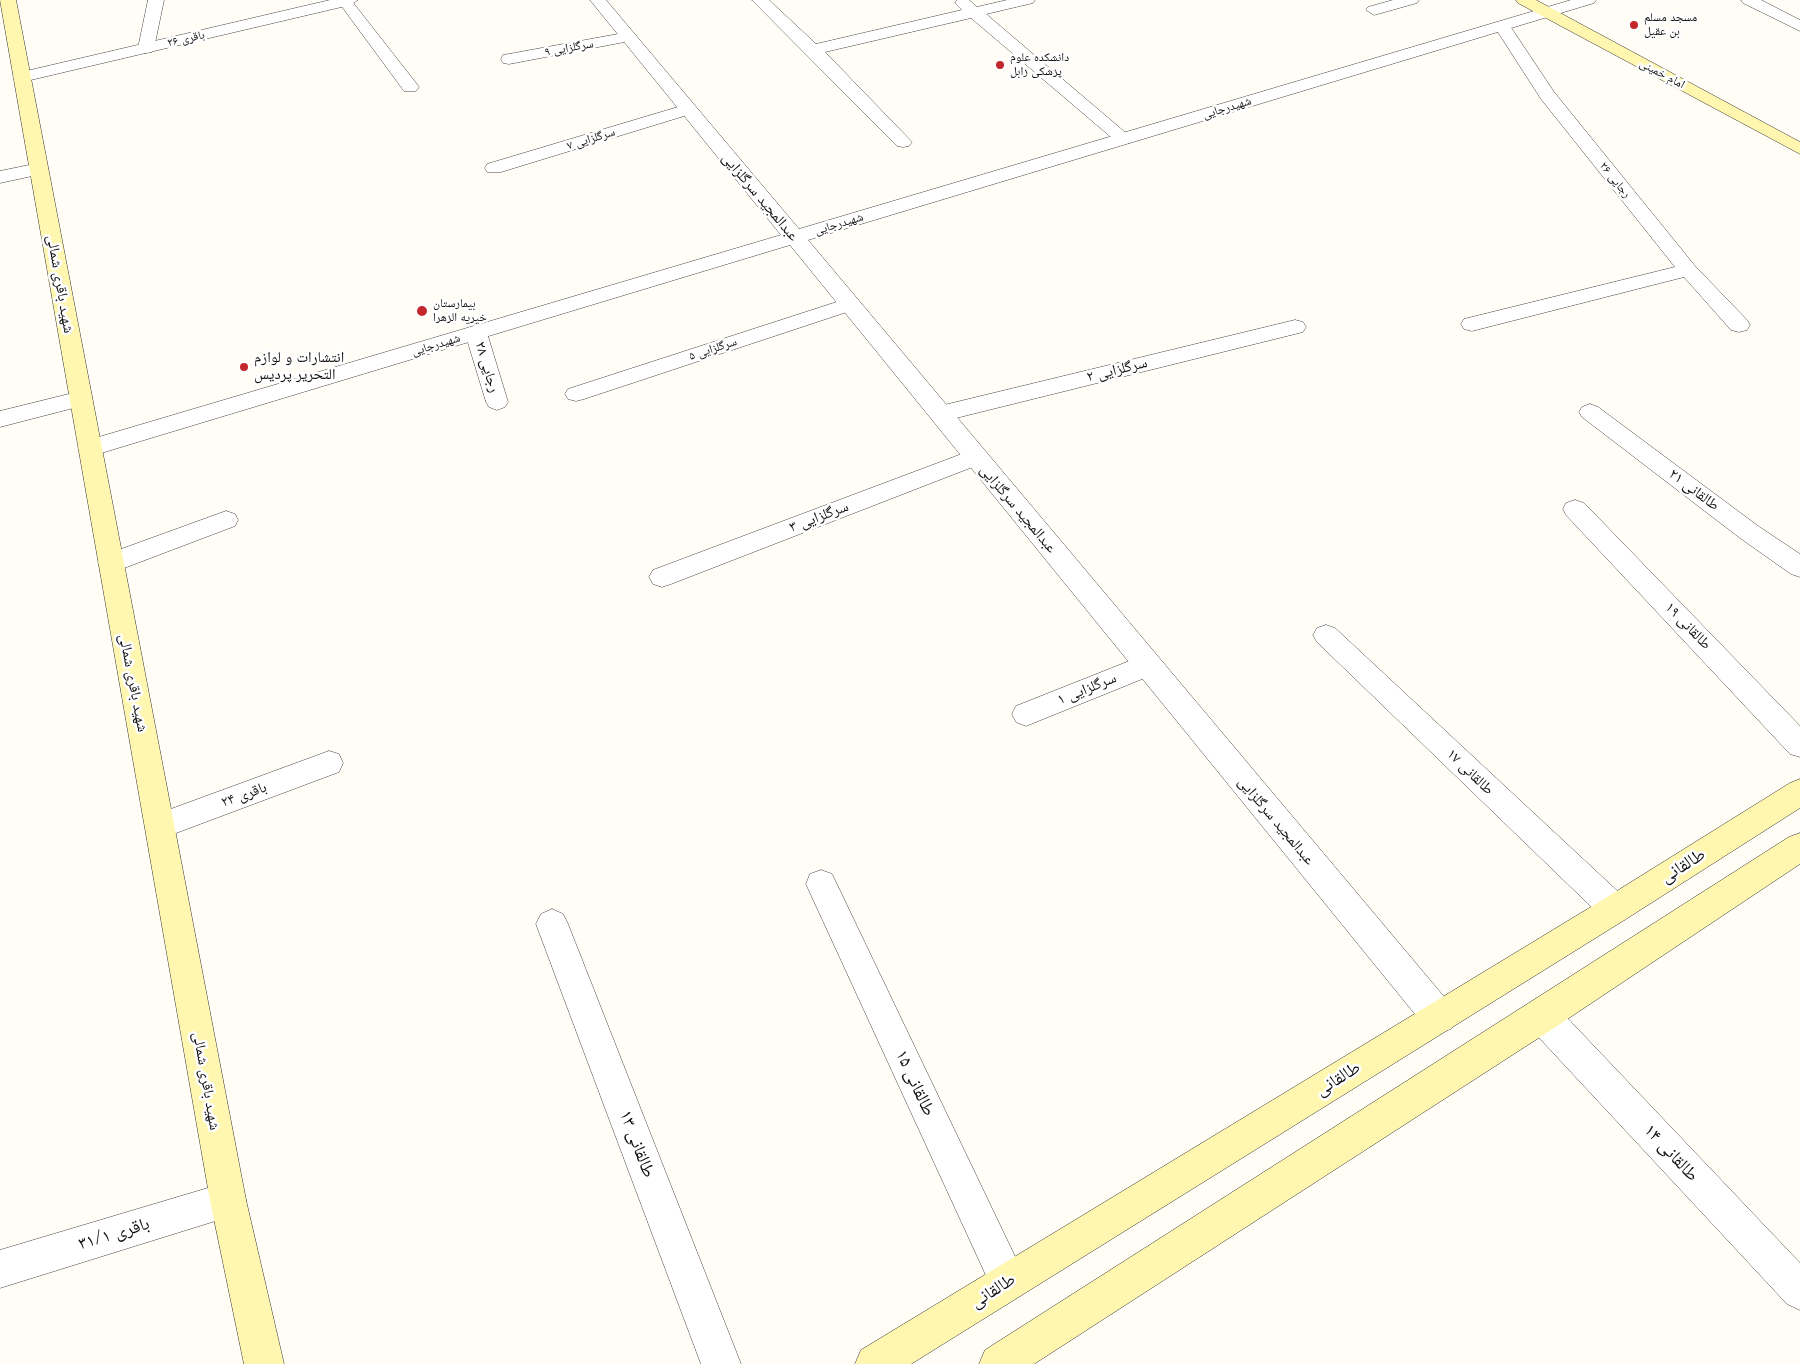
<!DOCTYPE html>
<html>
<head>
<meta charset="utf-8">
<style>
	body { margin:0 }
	canvas { display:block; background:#fffdf5 }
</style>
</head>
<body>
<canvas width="1800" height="1364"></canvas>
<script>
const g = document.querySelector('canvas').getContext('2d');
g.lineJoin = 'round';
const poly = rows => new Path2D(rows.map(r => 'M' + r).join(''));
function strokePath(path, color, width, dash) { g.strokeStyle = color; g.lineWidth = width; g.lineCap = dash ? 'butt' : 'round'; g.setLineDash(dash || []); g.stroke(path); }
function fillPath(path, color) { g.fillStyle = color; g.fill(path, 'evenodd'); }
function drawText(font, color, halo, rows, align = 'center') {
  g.font = font + ' "Libre Baskerville","Noto Naskh Arabic",serif'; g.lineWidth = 5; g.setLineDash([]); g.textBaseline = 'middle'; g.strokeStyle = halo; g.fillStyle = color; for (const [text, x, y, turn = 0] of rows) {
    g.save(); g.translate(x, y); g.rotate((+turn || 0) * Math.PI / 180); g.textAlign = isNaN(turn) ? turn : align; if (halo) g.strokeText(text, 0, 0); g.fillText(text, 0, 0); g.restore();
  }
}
const minor = poly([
	[148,0,164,0,154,48,152,52,146,53,140,52,138,48,148,0],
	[337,0,351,0,416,83,419,87,416,91,404,91,337,0],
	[752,0,769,0,816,44,962,10,955,3,957,0,969,0,977,7,1007,0,1035,0,1033,3,986,14,1133,139,1130,143,1118,143,971,18,825,52,912,142,909,146,903,147,897,146,752,0],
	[1393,0,1419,0,1417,3,1374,15,1366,10,1368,7,1393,0],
	[1741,0,1761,0,1800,20,1800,31,1743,3,1741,0],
	[1502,21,1508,23,1554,92,1695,266,1747,320,1750,325,1747,330,1739,332,1731,330,1684,277,1472,331,1464,329,1461,324,1464,319,1675,267,1541,99,1494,26,1502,21],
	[629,32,635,34,637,37,635,40,509,64,503,63,501,59,503,55,509,54,629,32],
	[688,104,694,105,697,109,694,113,501,172,487,172,485,168,487,164,688,104],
	[39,163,46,165,48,169,46,173,0,183,0,171,39,163],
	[849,298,856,299,859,304,856,309,584,399,576,401,568,399,565,394,568,389,849,298],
	[1295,320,1303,322,1306,327,1303,332,940,422,932,419,929,414,932,409,940,406,1295,320],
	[476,326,484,328,487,333,508,402,505,407,497,410,489,407,486,402,465,333,468,328,476,326],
	[81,391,89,394,92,399,89,404,0,427,0,411,81,391],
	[1590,404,1598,407,1758,526,1800,554,1800,577,1791,574,1740,538,1582,417,1579,412,1582,407,1590,404],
	[975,449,983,451,987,457,983,463,671,584,662,587,653,584,649,577,653,570,975,449],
	[1575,500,1584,503,1800,726,1800,757,1790,754,1566,515,1563,509,1566,503,1575,500],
	[226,511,235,514,238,520,235,526,111,573,102,570,98,563,102,556,226,511],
	[1326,625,1335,628,1626,899,1631,909,1626,919,1615,924,1604,919,1317,642,1313,635,1317,628,1326,625],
	[1147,654,1157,657,1161,665,1157,673,1026,726,1016,722,1012,714,1016,706,1147,654],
	[329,751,339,754,343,763,339,772,160,839,149,835,145,826,149,817,329,751],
	[821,870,832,874,1021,1269,1027,1282,1021,1295,1008,1301,995,1295,806,884,810,874,821,870],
	[552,909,563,914,568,924,741,1364,701,1364,536,924,541,914,552,909],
	[1542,1000,1554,1004,1800,1263,1800,1310,1787,1304,1530,1028,1525,1016,1530,1004,1542,1000],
	[228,1182,241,1187,246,1200,241,1213,0,1288,0,1250,228,1182]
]);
const tertiary = poly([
	[330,0,358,0,350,5,22,82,16,81,13,77,16,73,22,72,330,0],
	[590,0,606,0,799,229,1571,0,1596,0,1594,3,808,240,1451,1005,1456,1017,1451,1029,1439,1033,1427,1029,790,245,98,454,90,456,82,454,78,448,82,442,781,235,590,0]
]);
const secondary = poly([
	[0,0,16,0,246,1200,284,1364,244,1364,210,1200,0,0],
	[1516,0,1536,0,1800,142,1800,154,1518,3,1516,0],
	[1800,779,1800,808,1626,919,911,1364,855,1364,861,1350,1604,899,1790,783,1800,779],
	[1800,833,1800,864,1554,1028,1034,1364,979,1364,985,1350,1789,837,1800,833]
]);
strokePath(minor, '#444', 1);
strokePath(tertiary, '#444', 1);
strokePath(secondary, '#333', 1);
fillPath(minor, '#fff');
fillPath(tertiary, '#fff');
fillPath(secondary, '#fff6b0');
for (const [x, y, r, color] of [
	[1634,25,5,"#c4262e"],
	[1000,65,5,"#c4262e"],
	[422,311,6,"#c4262e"],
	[244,367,5,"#c4262e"]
]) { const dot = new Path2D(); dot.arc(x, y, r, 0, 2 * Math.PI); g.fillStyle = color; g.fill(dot); strokePath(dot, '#fff', 2); }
drawText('12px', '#111', '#fff', [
	["مسجد مسلم",1644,18],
	["بن عقیل",1644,32],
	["دانشکده علوم",1010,58],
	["پزشکی زابل",1010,72],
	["بیمارستان",433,304],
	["خیریه الزهرا",433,318]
], 'left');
drawText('12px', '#111', '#fff', [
	["باقری ۲۶",186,39,-13],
	["سرگلزایی ۹",569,48,-10],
	["امام خمینی",1662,74,28],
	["شهیدرجایی",1227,108,-17],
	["سرگلزایی ۷",591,139,-17],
	["رجایی ۲۶",1615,180,51],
	["شهیدرجایی",839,224,-17],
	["شهیدرجایی",436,345,-17],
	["سرگلزایی ۵",713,349,-18]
]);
drawText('15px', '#111', '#fff', [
	["عبدالمجید سرگلزایی",760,197,50],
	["شهید باقری شمالی",60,284,80],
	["رجایی ۲۸",487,367,73],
	["سرگلزایی ۲",1117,370,-14],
	["طالقانی ۲۱",1694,490,37],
	["عبدالمجید سرگلزایی",1018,509,50],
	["سرگلزایی ۳",819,517,-21],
	["طالقانی ۱۹",1688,626,46],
	["شهید باقری شمالی",133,683,79],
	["سرگلزایی ۱",1087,689,-22],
	["طالقانی ۱۷",1470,772,44],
	["باقری ۲۴",244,795,-20],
	["عبدالمجید سرگلزایی",1276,821,50],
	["شهید باقری شمالی",206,1081,80]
]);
drawText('15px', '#111', '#fff', [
	["انتشارات و لوازم",254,358],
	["التحریر پردیس",254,375]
], 'left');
drawText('18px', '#111', '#fff', [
	["طالقانی",1683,866,-32],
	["طالقانی",1338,1079,-32],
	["طالقانی ۱۵",915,1083,65],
	["طالقانی ۱۳",637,1144,69],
	["طالقانی ۱۴",1671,1153,47],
	["باقری ۳۱/۱",114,1234,-17],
	["طالقانی",993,1291,-32]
]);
</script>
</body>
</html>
